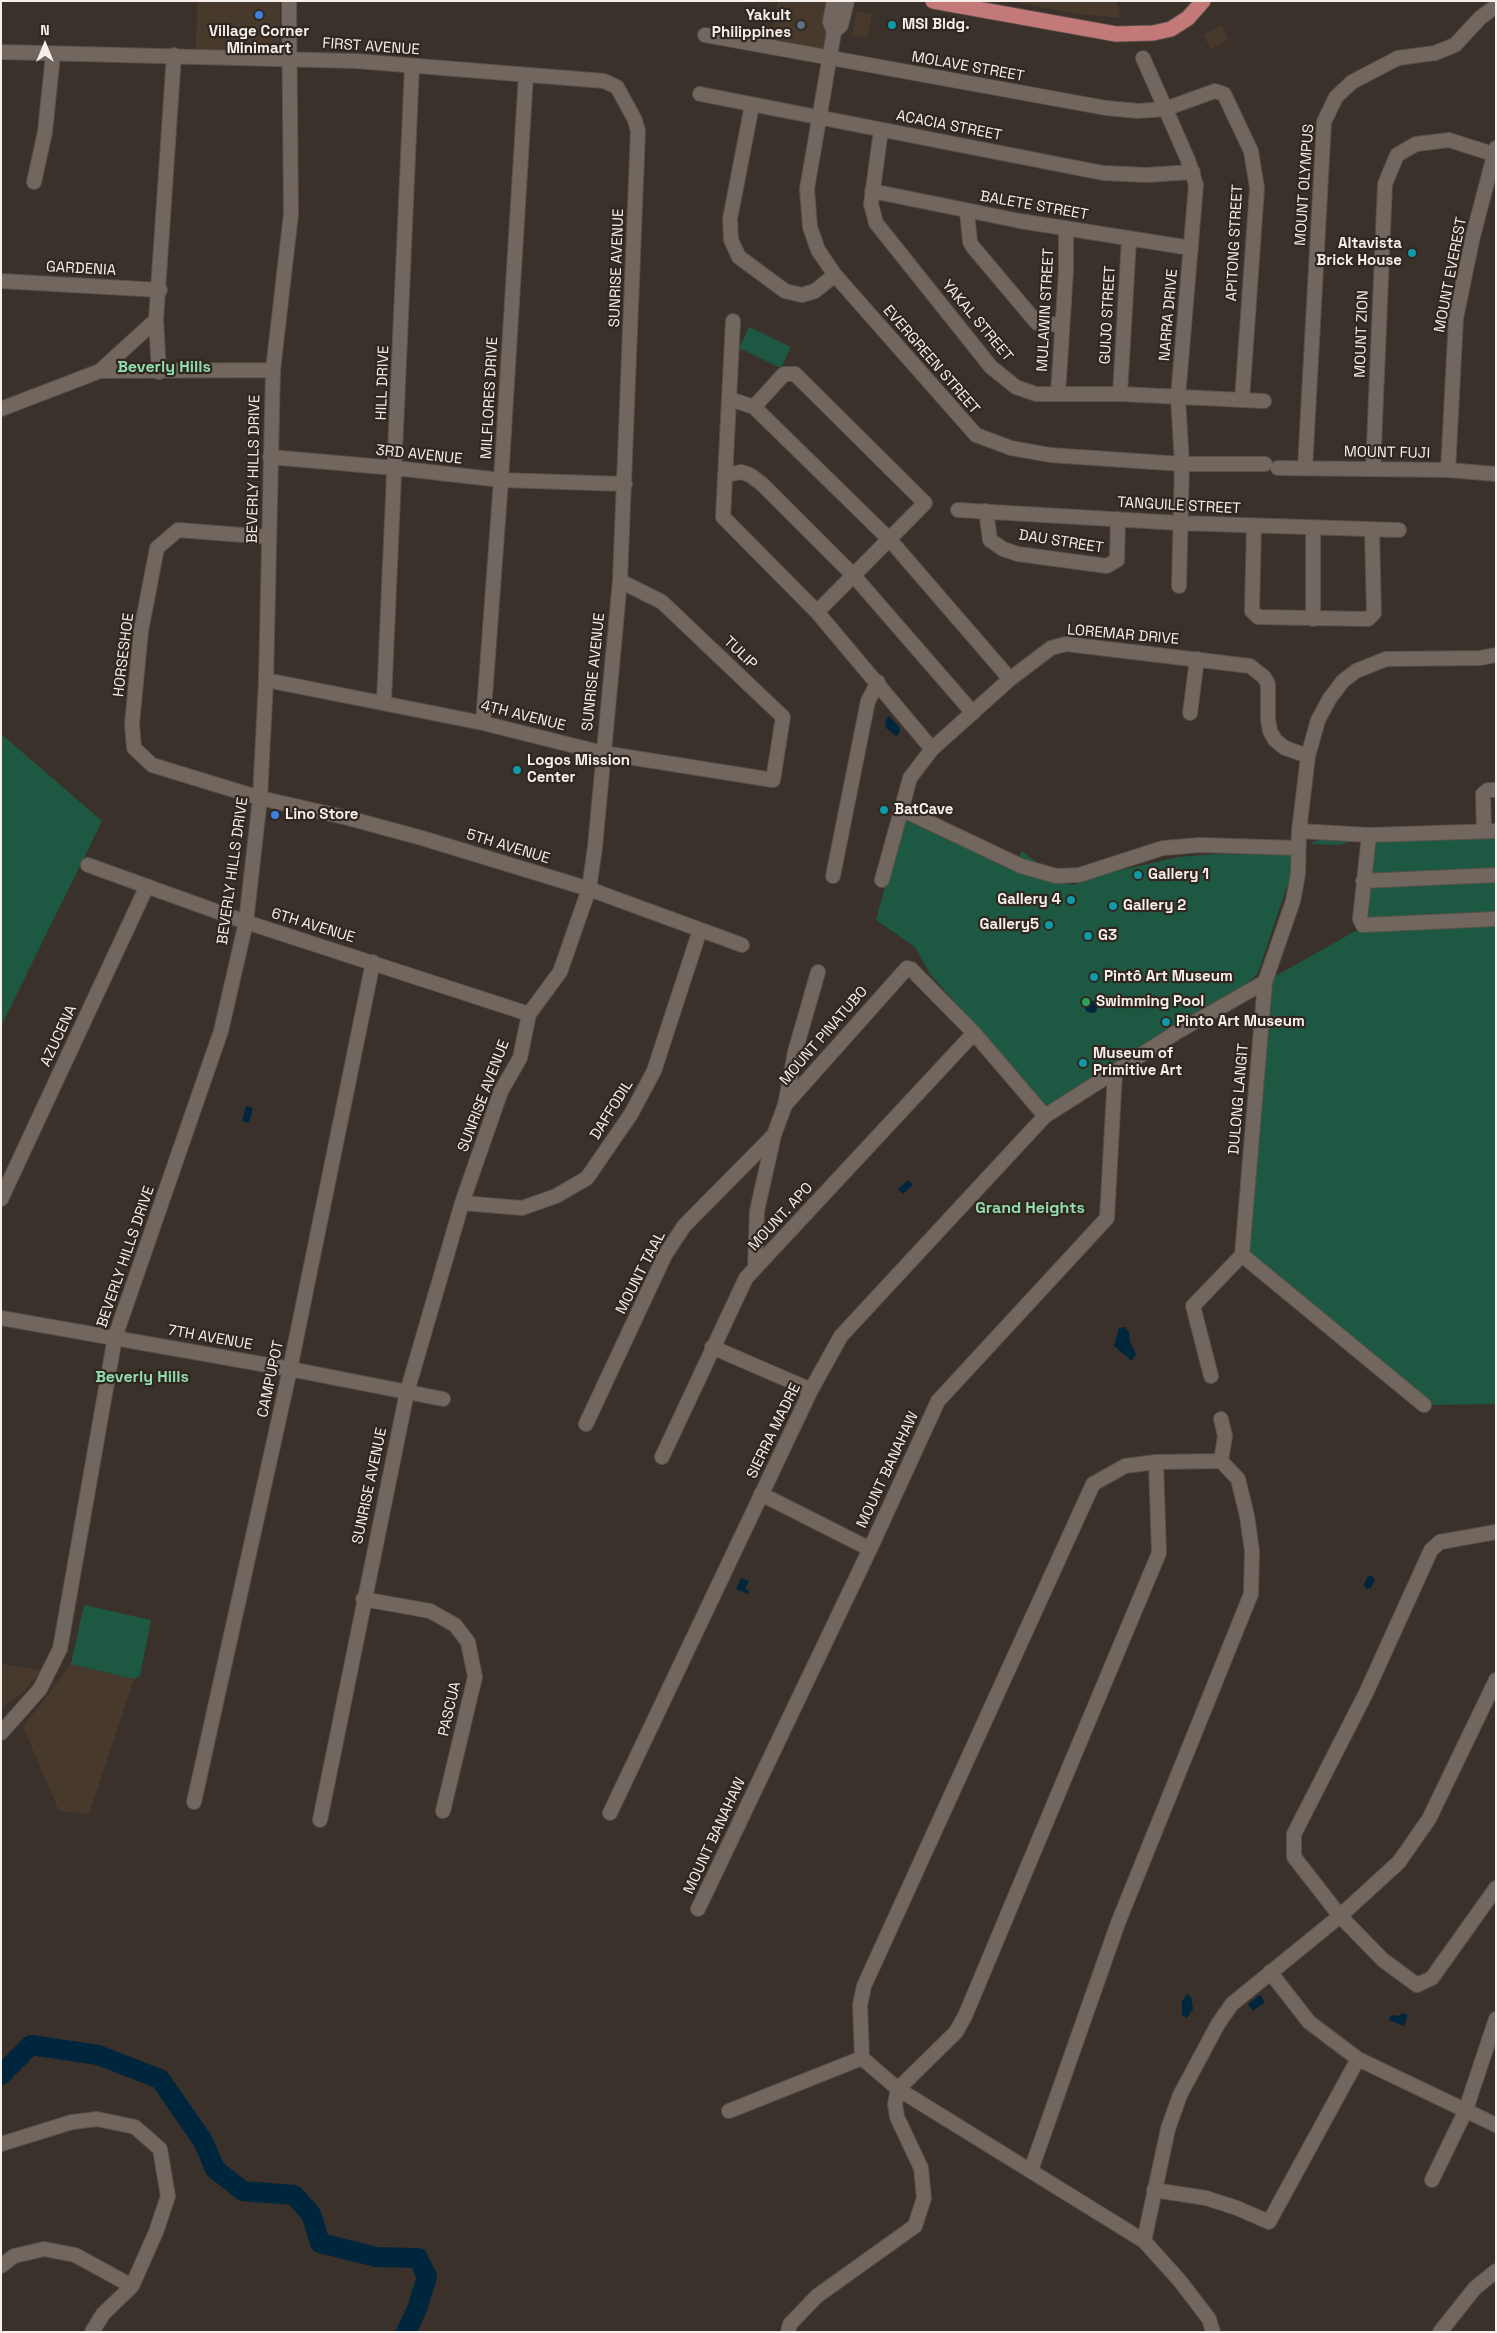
<!DOCTYPE html>
<html>
<head>
<meta charset="utf-8">
<style>
	body { margin:0 }
	#map { position:relative; width:1497px; height:2333px; overflow:hidden; background:#3a312a; font-family:"Space Grotesk",sans-serif }
	canvas { display:block }
	.frame { position:absolute; inset:0; border:2px solid #f6efea; pointer-events:none }
	.north { position:absolute; left:20px; top:20px; width:50px; height:50px; -webkit-text-stroke:4px #302720; paint-order:stroke; rotate:0deg; font-size:14px; font-weight:700; line-height:20px; text-align:center; color:#f6efea }
	.north::after { content:''; display:block; margin:auto; width:18px; height:22px; background:#f6efea; clip-path:polygon(50% 0,100% 100%,50% 72%,0 100%) }
</style>
</head>
<body>
<div id="map">
<canvas width="1497" height="2333"></canvas>
<div class="frame"></div>
<div class="north">N</div>
</div>
<script>
const g = document.querySelector('canvas').getContext('2d');
g.lineJoin = 'round';
function fillPath(path, color) { g.fillStyle = color; g.fill(path, 'evenodd'); }
const poly = rows => new Path2D(rows.map(r => 'M' + r).join(''));
function strokePath(path, color, width, dash) { g.strokeStyle = color; g.lineWidth = width; g.lineCap = dash ? 'butt' : 'round'; g.setLineDash(dash || []); g.stroke(path); }
function drawText(font, color, halo, rows, align = 'center') {
  g.font = font + ' "Space Grotesk",sans-serif'; g.lineWidth = 4.5; g.setLineDash([]); g.textBaseline = 'middle'; g.strokeStyle = halo; g.fillStyle = color; for (const [text, x, y, turn = 0] of rows) {
    g.save(); g.translate(x, y); g.rotate((+turn || 0) * Math.PI / 180); g.textAlign = isNaN(turn) ? turn : align; if (halo) g.strokeText(text, 0, 0); g.fillText(text, 0, 0); g.restore();
  }
}
fillPath(poly([
	[197,1,280,1,279,55,196,54],
	[778,1,826,1,828,29,824,53,770,43],
	[1010,1,1117,1,1121,18,1078,14],
	[857,11,872,14,867,38,852,35],
	[1221,25,1229,39,1211,49,1203,35],
	[1,1664,42,1670,25,1690,1,1708],
	[71,1664,134,1679,89,1814,59,1811,23,1727]
]), '#48392d');
fillPath(poly([
	[749,327,791,347,781,368,739,348],
	[1,734,102,821,1,1026],
	[905,811,1014,869,1022,851,1063,883,1073,885,1099,875,1179,857,1216,854,1293,855,1291,874,1258,973,1249,982,1173,1025,1047,1106,930,974,915,947,876,920],
	[1496,831,1496,1404,1424,1405,1242,1255,1265,982,1366,925,1368,835,1340,845,1309,844,1335,833],
	[84,1605,151,1620,140,1676,134,1679,71,1664]
]), '#1d5942');
fillPath(poly([
	[889,716,900,728,899,734,896,736,886,728,885,722],
	[1099,996,1104,999,1102,1007,1097,1008,1095,1013,1087,1012,1085,1009,1086,1002,1094,1001],
	[246,1106,253,1108,249,1123,242,1121],
	[908,1180,913,1185,903,1194,898,1189],
	[1125,1327,1129,1332,1130,1342,1136,1354,1132,1361,1114,1346,1119,1328],
	[1371,1575,1375,1580,1371,1588,1366,1589,1364,1585,1367,1577],
	[741,1578,749,1581,745,1589,749,1591,748,1594,736,1589],
	[1187,1994,1191,1997,1193,2009,1187,2018,1182,2015,1182,2001],
	[1260,1995,1265,2002,1253,2011,1248,2004],
	[1401,2013,1408,2015,1404,2026,1389,2020,1391,2015,1400,2016]
]), '#00263e');
strokePath(poly([
	[1,2075,31,2045,98,2055,160,2079,203,2141,215,2169,243,2191,294,2195,311,2214,320,2243,376,2257,418,2258,427,2277,417,2309,406,2332]
]), '#00263e', 20);
const minor = poly([
	[834,1,830,22,834,32],
	[834,32,807,189,810,227,818,250,835,275,976,435,1011,448,1050,455,1182,464,1265,464],
	[834,32,841,25,847,1],
	[705,35,1106,108,1138,111,1165,109,1215,91,1224,94,1251,151,1257,188,1242,400],
	[1,52,356,61,604,81,617,87,635,120,638,131,620,581,595,847,589,889,560,972,529,1014,520,1058,501,1091,462,1203,407,1392,320,1820],
	[1143,58,1188,160,1196,185,1178,397,1182,464,1179,586],
	[700,94,1103,173,1146,175,1193,172],
	[752,105,730,219,731,240,739,257,785,291,802,295,815,291,835,275],
	[881,130,871,204,876,223,991,367,1016,387,1036,394,1120,394,1264,401],
	[34,182,45,132,53,55],
	[872,191,1020,221,1191,248],
	[967,211,970,242,973,247,1037,323,1062,325],
	[1,281,160,290],
	[733,321,723,517,817,612,932,749],
	[100,371,156,320],
	[159,372,156,320,174,55],
	[1058,394,1066,271,1066,228],
	[1120,394,1129,239],
	[730,399,754,407,890,540,1010,679],
	[754,407,784,374,795,374,925,503,817,612],
	[1,409,100,371,273,370],
	[270,457,395,468,501,480,625,484],
	[1278,468,1448,470,1496,474],
	[1305,468,1324,122,1336,97,1352,82,1398,58,1435,53,1455,45,1480,18,1496,6],
	[1373,469,1385,184,1397,155,1416,144,1449,140,1493,154],
	[1448,470,1456,318,1473,236,1496,148],
	[725,475,741,472,750,475,762,484,854,576,973,713],
	[958,510,1179,523,1399,530],
	[986,511,990,540,1003,549,1018,554,1107,566,1117,560,1118,519],
	[1254,526,1252,611,1258,617,1368,619,1374,613,1372,531],
	[269,537,178,530,157,548,141,631,132,724,134,748,152,765,260,798,348,818,422,838,589,889,742,945],
	[1313,619,1313,528],
	[266,680,483,723,603,753,773,780,783,717,662,602,620,581],
	[384,701,412,66],
	[1190,713,1197,659],
	[483,723,501,480,526,75],
	[901,809,1021,866,1056,876,1079,875,1163,848,1200,845,1298,848],
	[1299,831,1369,835,1496,831],
	[1484,831,1483,794,1488,790,1496,790],
	[1369,835,1360,919,1363,925,1496,919],
	[88,865,246,922,529,1014],
	[833,876,868,701,878,682],
	[882,880,910,778,932,749,1010,679,1051,648,1066,644,1250,666,1264,677,1268,684,1268,719,1270,731,1275,740,1285,748,1308,756],
	[1363,881,1496,875],
	[785,1105,795,1052,818,972],
	[1,1199,147,886],
	[462,1203,522,1208,556,1196,587,1178,631,1114,654,1071,700,930],
	[1242,1255,1265,982,1293,901,1298,874,1299,831,1308,756,1318,720,1330,698,1343,681,1356,671,1386,659,1480,658,1496,655],
	[1242,1255,1424,1405],
	[755,1268,757,1211,774,1135,785,1105,907,968,911,969,974,1033,1045,1116],
	[1,1318,290,1369,443,1399],
	[712,1347,811,1390],
	[1211,1376,1193,1306,1242,1255],
	[1221,1419,1225,1436,1221,1461],
	[586,1424,665,1255,684,1226,774,1135],
	[662,1457,746,1278,974,1033],
	[761,1494,870,1549],
	[1496,1532,1440,1542,1431,1550,1366,1693,1294,1834,1294,1857,1340,1916,1383,1960,1417,1985,1432,1978,1496,1888],
	[363,1599,430,1611,455,1625,468,1642,475,1677,443,1811],
	[1,1733,40,1689,60,1649,115,1337,221,1031,246,922,260,798,266,680,273,370,291,214,289,1],
	[194,1802,290,1369,373,962],
	[610,1813,811,1390,841,1336,1045,1116,1177,1032,1265,982],
	[698,1909,870,1549,938,1401,1107,1218,1115,1072],
	[1270,1972,1309,2022,1358,2059,1496,2125],
	[729,2111,862,2058],
	[1,2144,72,2122,97,2119,135,2127,160,2149,168,2196,156,2232,132,2286,103,2314,92,2332],
	[1031,2170,1118,1923,1251,1594,1252,1551,1247,1516,1238,1479,1221,1461,1156,1462,1125,1466,1093,1484,864,1986,860,2005,862,2058,898,2089,1144,2241,1180,2281,1209,2319,1213,2332],
	[1432,2180,1465,2112,1496,2019],
	[1154,2190,1206,2198,1237,2208,1269,2222,1358,2059],
	[1144,2241,1168,2129,1180,2095,1218,2024,1232,2004,1340,1916,1399,1862,1429,1819,1496,1680],
	[1,2266,14,2256,44,2249,75,2255,132,2286],
	[788,2332,790,2324,817,2296,915,2226,924,2198,921,2168,897,2117,895,2104,898,2089,956,2032,965,2016,1159,1553,1156,1462],
	[1440,2332,1475,2288,1496,2271]
]);
const major = poly([
	[933,1,1116,34,1153,33,1171,29,1188,18,1203,1]
]);
strokePath(minor, '#58514a', 16);
strokePath(major, '#58514a', 17);
strokePath(minor, '#72675f', 14);
strokePath(major, '#c27978', 15);
for (const [x, y, r, color] of [
	[259,15,5,"#3f7fe0"],
	[801,25,5,"#5c6f8a"],
	[892,25,5,"#0f9aa8"],
	[1412,253,5,"#0f9aa8"],
	[517,770,5,"#0f9aa8"],
	[884,810,5,"#0f9aa8"],
	[275,815,5,"#3f7fe0"],
	[1138,875,5,"#0f9aa8"],
	[1071,900,5,"#0f9aa8"],
	[1113,906,5,"#0f9aa8"],
	[1049,925,5,"#0f9aa8"],
	[1088,936,5,"#0f9aa8"],
	[1094,977,5,"#0f9aa8"],
	[1086,1002,5,"#2e9e5b"],
	[1166,1022,5,"#0f9aa8"],
	[1083,1063,5,"#0f9aa8"]
]) { const dot = new Path2D(); dot.arc(x, y, r, 0, 2 * Math.PI); g.fillStyle = color; g.fill(dot); strokePath(dot, '#302720', 2); }
drawText('bold 15px', '#f6efea', '#302720', [
	["Yakult",791,16,"right"],
	["Philippines",791,33,"right"],
	["MSI Bldg.",902,25],
	["Village Corner",259,32,"center"],
	["Minimart",259,49,"center"],
	["Altavista",1402,244,"right"],
	["Brick House",1402,261,"right"],
	["Logos Mission",527,761],
	["Center",527,778],
	["BatCave",894,810],
	["Lino Store",285,815],
	["Gallery 1",1148,875],
	["Gallery 4",1061,900,"right"],
	["Gallery 2",1123,906],
	["Gallery5",1039,925,"right"],
	["G3",1098,936],
	["Pintô Art Museum",1104,977],
	["Swimming Pool",1096,1002],
	["Pinto Art Museum",1176,1022],
	["Museum of",1093,1054],
	["Primitive Art",1093,1071]
], 'left');
drawText('15px', '#f6efea', '#302720', [
	["FIRST AVENUE",371,47,4],
	["MOLAVE STREET",968,67,10],
	["ACACIA STREET",949,126,11],
	["MOUNT OLYMPUS",1305,185,-86],
	["BALETE STREET",1034,206,10],
	["APITONG STREET",1235,243,-87],
	["SUNRISE AVENUE",617,268,-88],
	["GARDENIA",81,269,3],
	["MOUNT EVEREST",1451,275,-79],
	["MULAWIN STREET",1046,310,-87],
	["GUIJO STREET",1108,315,-87],
	["NARRA DRIVE",1169,315,-85],
	["YAKAL STREET",977,321,50],
	["MOUNT ZION",1362,334,-88],
	["EVERGREEN STREET",931,360,49],
	["HILL DRIVE",383,383,-88],
	["MILFLORES DRIVE",490,398,-87],
	["MOUNT FUJI",1387,453,1],
	["3RD AVENUE",419,455,6],
	["BEVERLY HILLS DRIVE",254,469,-89],
	["TANGUILE STREET",1179,506,3],
	["DAU STREET",1061,542,9],
	["LOREMAR DRIVE",1123,635,5],
	["TULIP",740,653,44],
	["HORSESHOE",124,655,-83],
	["SUNRISE AVENUE",594,672,-84],
	["4TH AVENUE",523,716,14],
	["5TH AVENUE",508,847,17],
	["BEVERLY HILLS DRIVE",233,871,-82],
	["6TH AVENUE",313,926,17],
	["AZUCENA",59,1036,-65],
	["MOUNT PINATUBO",824,1036,-49],
	["SUNRISE AVENUE",484,1096,-69],
	["DULONG LANGIT",1239,1099,-85],
	["DAFFODIL",612,1110,-58],
	["MOUNT. APO",781,1217,-47],
	["BEVERLY HILLS DRIVE",126,1257,-71],
	["MOUNT TAAL",641,1273,-63],
	["7TH AVENUE",210,1338,10],
	["CAMPUPOT",271,1379,-78],
	["SIERRA MADRE",774,1431,-64],
	["MOUNT BANAHAW",888,1470,-65],
	["SUNRISE AVENUE",370,1486,-78],
	["PASCUA",450,1709,-77],
	["MOUNT BANAHAW",715,1836,-65]
]);
drawText('bold 16px', '#92ddae', '#302720', [
	["Beverly Hills",164,368],
	["Grand Heights",1030,1209],
	["Beverly Hills",142,1378]
]);
</script>
</body>
</html>
